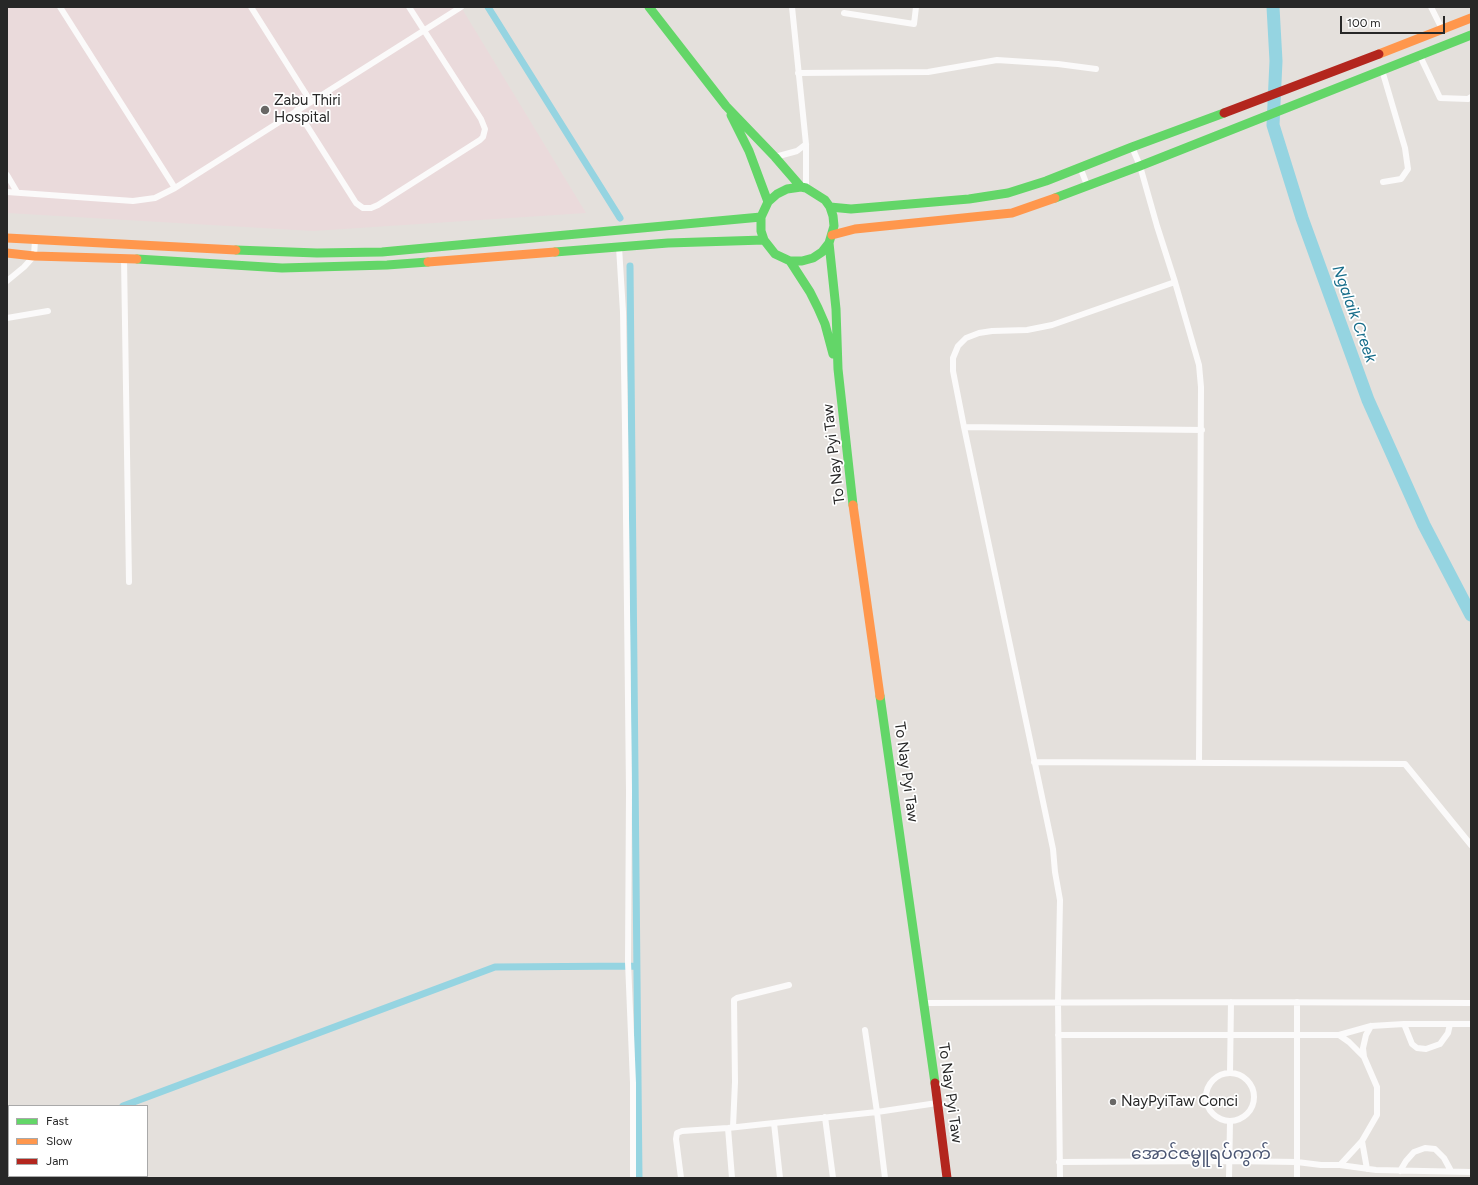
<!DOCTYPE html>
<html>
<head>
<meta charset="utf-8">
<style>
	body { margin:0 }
	#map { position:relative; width:1478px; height:1185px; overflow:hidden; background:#e4e0dc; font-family:Figtree,sans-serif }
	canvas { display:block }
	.frame { position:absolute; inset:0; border:8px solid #272727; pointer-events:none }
	.legend { position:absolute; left:8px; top:1105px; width:140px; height:72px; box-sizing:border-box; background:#fff; border:1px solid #a9a9a9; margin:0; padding:5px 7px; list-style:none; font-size:12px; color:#272727 }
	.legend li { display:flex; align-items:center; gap:8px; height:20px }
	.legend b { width:20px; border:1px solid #a9a9a9 }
	.scale { position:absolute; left:1340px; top:16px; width:105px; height:18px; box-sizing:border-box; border:2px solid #272727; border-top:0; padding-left:5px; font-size:12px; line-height:14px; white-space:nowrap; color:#272727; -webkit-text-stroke:3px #fff; paint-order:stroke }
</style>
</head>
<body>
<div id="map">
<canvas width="1478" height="1185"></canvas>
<div class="frame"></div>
<ul class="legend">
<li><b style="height:5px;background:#63d668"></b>Fast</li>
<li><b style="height:5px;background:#ff974d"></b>Slow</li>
<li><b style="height:5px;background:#b3261e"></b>Jam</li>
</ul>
<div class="scale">100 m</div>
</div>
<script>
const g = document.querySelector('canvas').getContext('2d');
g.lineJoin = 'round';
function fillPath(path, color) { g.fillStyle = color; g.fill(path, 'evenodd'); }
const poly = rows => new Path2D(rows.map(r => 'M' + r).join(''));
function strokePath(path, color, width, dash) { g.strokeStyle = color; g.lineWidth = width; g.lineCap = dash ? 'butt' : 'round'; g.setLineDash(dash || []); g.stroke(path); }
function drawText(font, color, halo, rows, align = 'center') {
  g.font = font + ' Figtree,"Noto Sans Myanmar",sans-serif'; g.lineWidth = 3.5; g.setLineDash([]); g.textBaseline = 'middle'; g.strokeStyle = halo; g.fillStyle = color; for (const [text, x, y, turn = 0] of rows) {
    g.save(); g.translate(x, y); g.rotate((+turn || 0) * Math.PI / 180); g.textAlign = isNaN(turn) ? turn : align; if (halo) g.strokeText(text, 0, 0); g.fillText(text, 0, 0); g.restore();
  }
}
fillPath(poly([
	[7,7,461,7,586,213,313,231,7,213]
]), '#eadadb');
strokePath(poly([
	[488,7,620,218],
	[630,266,639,1178],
	[123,1106,495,967,635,966],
	[7,1149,9,1149]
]), '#95d4e1', 7);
strokePath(poly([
	[1273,7,1276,61,1273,125,1302,218,1368,400,1424,525,1471,615]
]), '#95d4e1', 13);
strokePath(poly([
	[60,7,175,188],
	[251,7,311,102],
	[792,7,806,144,806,188],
	[1431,7,1442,29],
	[844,13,914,24,916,7],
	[1420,56,1440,98,1468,99,1471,97],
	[1382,70,1405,148,1408,169,1401,179,1383,182],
	[798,73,928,72,997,60,1058,64,1096,69],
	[297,110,356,203,363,208,371,208,378,205,480,140,483,137,485,129,481,119,409,7],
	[1132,147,1140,166,1157,226,1175,282,1199,365,1201,387,1199,762],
	[775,157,797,151,806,144],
	[1080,167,1087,185],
	[7,175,17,192],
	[7,192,133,201,155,198,175,188,461,7],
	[619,247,623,312,625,425,629,792,628,962,633,1083,633,1178],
	[124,258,129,582],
	[7,281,24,267,34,256,35,240],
	[7,318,48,311],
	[964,427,1202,430],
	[1034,762,1405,764,1471,845],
	[1297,1002,1297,1178],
	[924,1003,1231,1002,1471,1003],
	[1404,1024,1412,1044,1417,1048,1426,1049,1440,1044,1448,1033,1450,1024],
	[865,1030,877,1112,885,1178],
	[1058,1035,1339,1035,1349,1042,1364,1057,1377,1087,1377,1115,1362,1141,1340,1165,1321,1165,1297,1162,1229,1161,1059,1162],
	[1339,1035,1371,1026,1404,1024,1471,1024],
	[1364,1057,1363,1048,1366,1035,1371,1026],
	[1230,1072,1231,1002],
	'1206 1097a24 24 0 1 1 48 0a24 24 0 1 1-48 0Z',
	[825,1117,833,1178],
	[774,1123,780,1178],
	[733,1127,735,1082,734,1000,737,998,789,985],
	[728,1128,732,1178],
	[1362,1141,1367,1169],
	[1340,1165,1376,1170,1471,1172],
	[1400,1171,1406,1161,1414,1152,1425,1148,1435,1149,1444,1158,1451,1171],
	[681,1178,676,1139,677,1133,682,1131,728,1128,774,1123,877,1112,937,1103],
	[1060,1178,1058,1002,1060,900,1055,872,1053,849,964,427,953,371,953,358,958,346,966,338,979,333,992,331,1027,330,1052,325,1175,282],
	[1229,1178,1230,1122]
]), '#fbfafa', 6);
strokePath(poly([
	[649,7,726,106,775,157,801,187],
	[731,115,749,151,768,202],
	[1055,198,1140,166,1471,35],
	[830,207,851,209,969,199,1008,193,1046,181,1132,147,1224,113],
	[829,243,822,252,813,258,802,261,790,261,775,254,764,240,761,231,761,217,768,202,777,194,787,189,801,187,806,188,825,200,830,207,833,216,834,226,829,243,836,309,838,369,853,505],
	[236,250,317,253,382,252,761,217],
	[555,252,668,243,764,240],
	[137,259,282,268,387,265,428,262],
	[790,261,810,292,818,308,825,324,833,354],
	[880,696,935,1083]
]), '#63d668', 9);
strokePath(poly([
	[1379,54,1471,18],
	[832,235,855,229,1012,213,1055,198],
	[7,238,236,250],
	[7,253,34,256,137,259],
	[428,262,555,252],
	[853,505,880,696]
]), '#ff974d', 9);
strokePath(poly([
	[1224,113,1379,54],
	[935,1083,947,1178]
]), '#b3261e', 9);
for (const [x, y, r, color] of [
	[265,110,5,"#696866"],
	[1113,1102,4,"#696866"]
]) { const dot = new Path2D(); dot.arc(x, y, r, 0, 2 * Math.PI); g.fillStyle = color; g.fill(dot); strokePath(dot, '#fff', 1.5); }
drawText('15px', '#272727', '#fff', [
	["Zabu Thiri",274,101],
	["Hospital",274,118],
	["NayPyiTaw Conci",1121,1102]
], 'left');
drawText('15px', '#272727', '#fff', [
	["To Nay Pyi Taw",834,454,-97],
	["To Nay Pyi Taw",906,772,82],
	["To Nay Pyi Taw",950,1093,82]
]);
drawText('italic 16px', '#176d8a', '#fff', [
	["Ngalaik Creek",1354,314,70]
]);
drawText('17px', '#4b5673', '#fff', [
	["အောင်ဇမ္ဗူရပ်ကွက်",1201,1154]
]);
</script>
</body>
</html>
